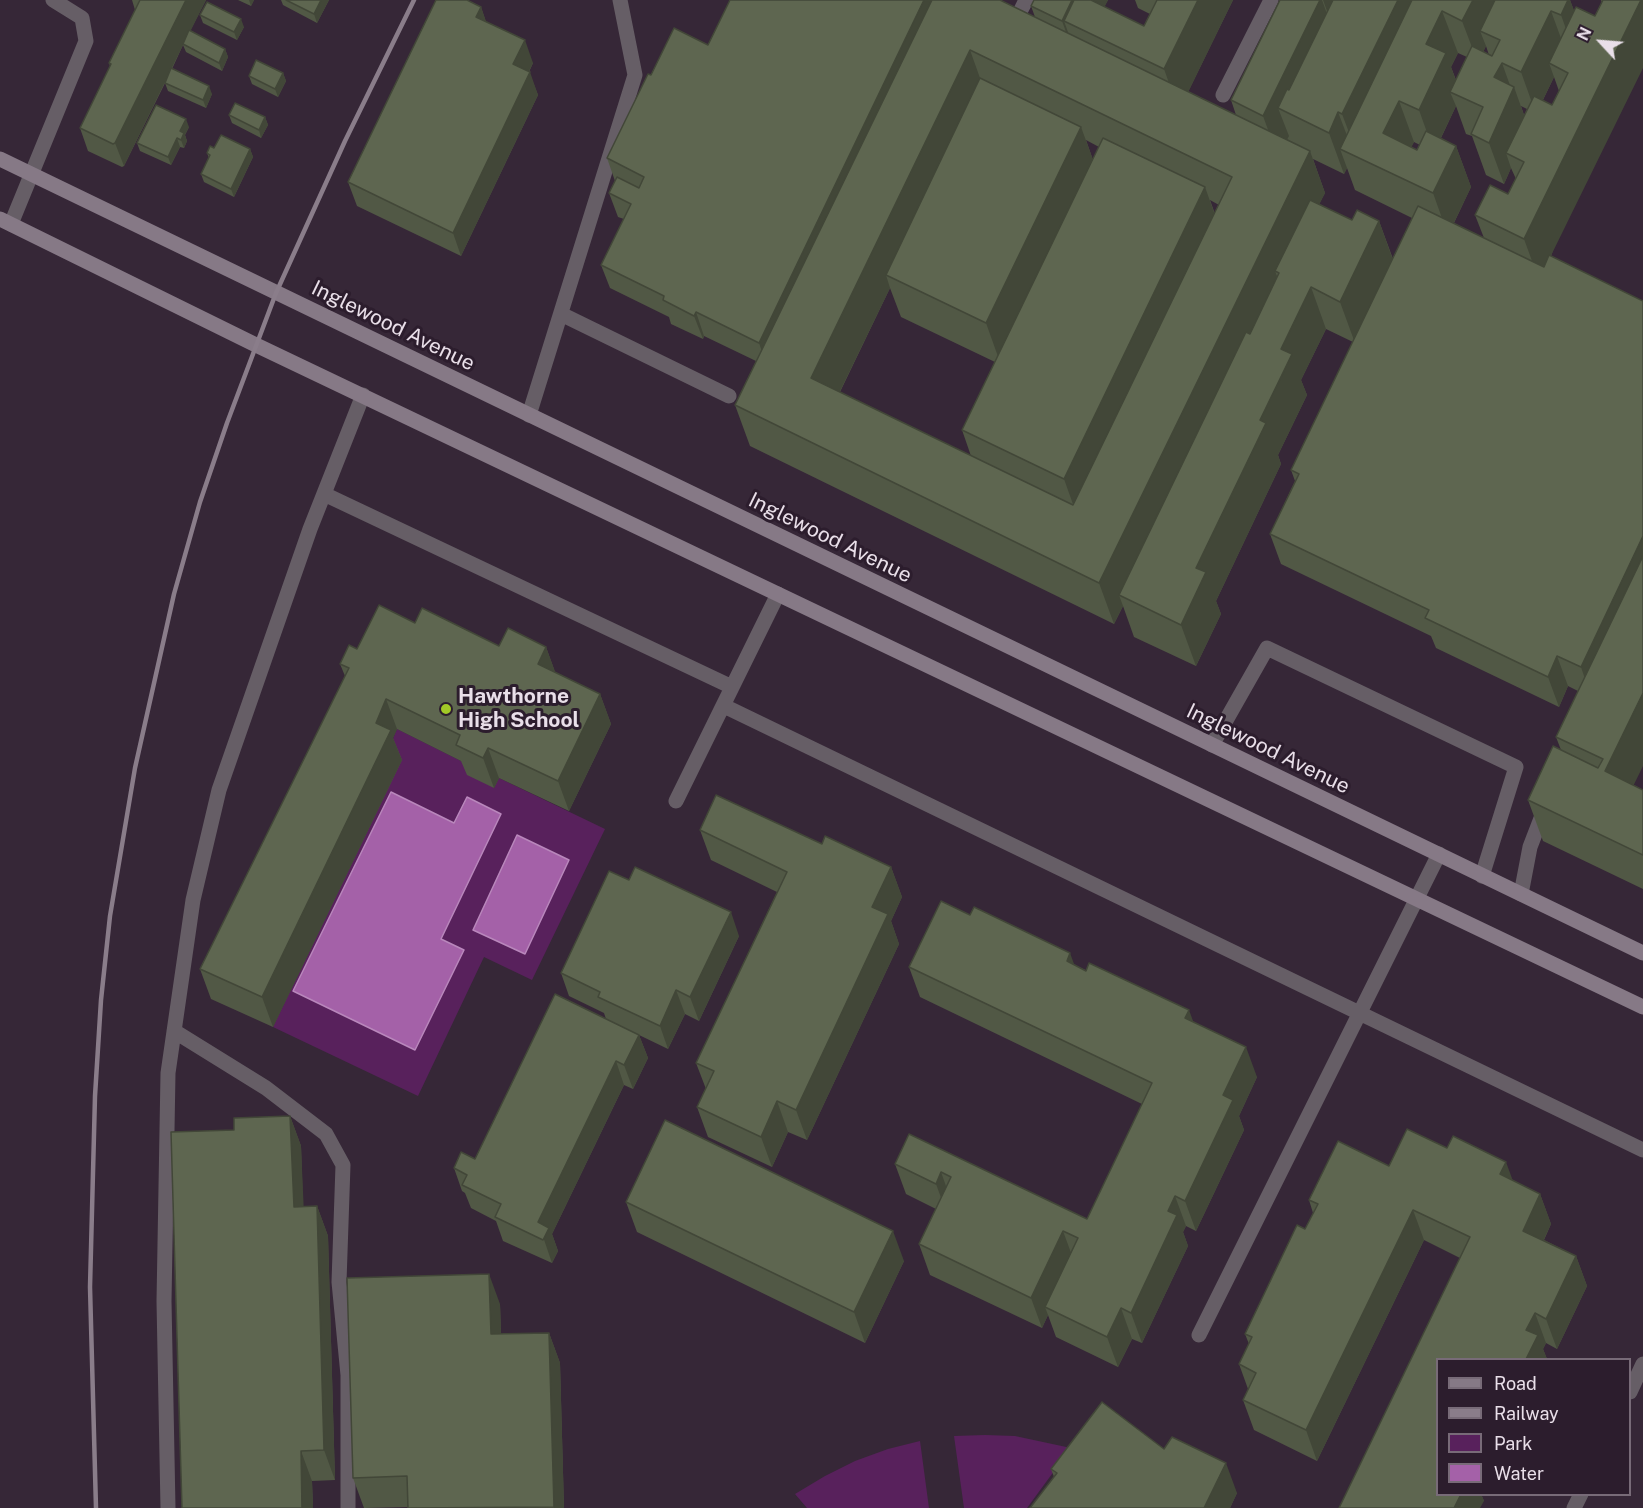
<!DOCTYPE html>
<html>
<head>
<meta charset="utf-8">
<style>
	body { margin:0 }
	#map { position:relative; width:1643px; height:1508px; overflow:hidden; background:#362737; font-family:"Public Sans",sans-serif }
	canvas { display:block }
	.legend { position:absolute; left:1436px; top:1358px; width:195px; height:138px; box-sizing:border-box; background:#2c1d2d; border:2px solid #786b78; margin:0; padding:8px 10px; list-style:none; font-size:18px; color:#e9dfe9 }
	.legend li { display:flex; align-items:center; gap:12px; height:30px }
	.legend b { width:30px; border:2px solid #786b78 }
	.north { position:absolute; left:1571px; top:12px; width:60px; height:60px; -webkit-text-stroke:4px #2c1d2d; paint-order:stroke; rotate:296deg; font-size:16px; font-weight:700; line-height:24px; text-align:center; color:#e9dfe9 }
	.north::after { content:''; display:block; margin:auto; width:21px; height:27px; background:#e9dfe9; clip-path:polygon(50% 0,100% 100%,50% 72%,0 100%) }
</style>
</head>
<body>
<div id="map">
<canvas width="1643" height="1508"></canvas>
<ul class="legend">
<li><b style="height:8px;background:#867986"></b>Road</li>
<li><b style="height:8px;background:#8a7d8a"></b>Railway</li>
<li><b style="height:16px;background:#58215c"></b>Park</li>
<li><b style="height:16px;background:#a461a8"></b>Water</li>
</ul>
<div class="north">N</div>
</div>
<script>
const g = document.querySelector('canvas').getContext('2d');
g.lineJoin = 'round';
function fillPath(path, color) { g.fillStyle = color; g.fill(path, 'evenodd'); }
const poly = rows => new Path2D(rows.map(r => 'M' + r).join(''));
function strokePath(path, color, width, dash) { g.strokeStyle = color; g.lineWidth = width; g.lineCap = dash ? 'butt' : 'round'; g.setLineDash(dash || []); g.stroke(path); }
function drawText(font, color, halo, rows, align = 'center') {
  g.font = font + ' "Public Sans",sans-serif'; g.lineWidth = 6; g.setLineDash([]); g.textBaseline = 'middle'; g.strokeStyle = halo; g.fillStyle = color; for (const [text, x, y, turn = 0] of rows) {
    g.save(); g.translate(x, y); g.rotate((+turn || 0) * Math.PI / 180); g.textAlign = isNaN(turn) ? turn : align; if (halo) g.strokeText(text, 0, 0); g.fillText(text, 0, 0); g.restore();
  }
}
fillPath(poly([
	[397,729,471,766,494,788,499,778,605,829,532,980,484,957,418,1096,273,1027,401,761,387,753],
	[985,1435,1015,1436,1071,1448,1027,1508,964,1508,954,1436],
	[920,1441,929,1508,807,1508,795,1494,825,1476,855,1461,888,1449]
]), '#58215c');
const water = poly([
	[391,792,454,823,467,797,501,814,441,939,464,950,415,1050,293,991,391,792],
	[517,835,569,860,525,954,473,930,517,835]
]);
fillPath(water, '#a461a8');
strokePath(water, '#b987bc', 1.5);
strokePath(poly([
	[1021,10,1026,0],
	[1223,95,1271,0],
	[11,224,86,41,82,18,53,0],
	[561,314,729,396],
	[529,415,635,75,620,0],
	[324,494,732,687],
	[724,706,1643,1150],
	[1212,745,1267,648,1516,767,1482,876],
	[676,801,778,594],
	[1521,894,1530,847,1545,808],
	[174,1031,266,1088,326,1134,343,1165,339,1282,348,1375,348,1508],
	[1199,1335,1439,854],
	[1630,1392,1643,1364],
	[168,1508,164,1301,168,1073,193,900,219,790,310,529,363,395],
	[1574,1508,1581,1494]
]), '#665e66', 15);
strokePath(poly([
	[0,159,1643,953],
	[0,219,256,345,1643,1007]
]), '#867986', 15);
strokePath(poly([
	[96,1508,90,1287,95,1096,101,1000,110,916,135,768,174,594,200,502,227,423,276,293,345,141,414,0]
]), '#8a7d8a', 4.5);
fillPath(poly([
	[132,0,206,0,190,31,225,49,228,57,222,71,186,52,183,45,172,69,212,94,206,108,168,91,165,83,168,77,124,166,122,167,88,151,80,128,110,66,109,63,135,10],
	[238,0,254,0,251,6],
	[281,0,329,0,317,23,283,5],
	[1034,0,1108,0,1104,7,1144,26,1150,14,1138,8,1135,0,1233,0,1188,92,1236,115,1231,100,1280,0,1570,0,1574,11,1595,16,1602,3,1601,0,1643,0,1551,256,1634,785,1643,790,1643,889,1543,841,1528,800,1561,750,1556,737,1578,691,1568,686,1559,707,1436,648,1431,636,1281,564,1270,534,1295,481,1291,470,1353,342,1326,329,1301,380,1307,395,1278,455,1281,464,1216,601,1221,614,1196,666,1134,637,1123,606,1114,624,750,446,735,405,756,361,704,336,703,339,671,324,669,317,610,288,601,265,624,219,618,217,609,193,615,181,607,158,651,75,708,45,1035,17,1031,6],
	[1486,46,1489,55,1483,52],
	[1458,53,1467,57,1456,80,1451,67],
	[1554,77,1559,91,1552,105,1543,100],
	[1456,106,1466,134,1472,136,1486,175,1504,184,1511,168,1516,179,1508,194,1475,215,1484,238,1454,223,1471,187,1456,146,1441,138],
	[1521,106,1527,109,1524,115],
	[1086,140,1099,147,1093,160],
	[1414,142,1420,145,1417,150,1411,147],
	[1313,159,1344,174,1347,168,1355,190,1412,218,1393,259,1379,221,1352,220,1319,204,1325,193],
	[1210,200,1219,205,1215,214],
	[890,288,901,317,995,362,962,430,971,456,840,392],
	[481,7,486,22,533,63,529,72,538,95,461,256,357,206,348,182],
	[200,15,244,27,237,40,203,23],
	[283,73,286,81,278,97,252,84,249,76],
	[229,115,265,117,268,125,261,138,232,123],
	[189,127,185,135,187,141,184,148,180,147,171,165,140,151,137,143],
	[214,148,250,149,253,157,234,197,204,182,201,174,209,158,207,153],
	[415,623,499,646,546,647,555,672,600,694,611,724,569,811,499,778,494,788,467,775,461,761,397,729,393,738,402,760,273,1027,211,999,200,969,345,676,340,664,357,649],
	[700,830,822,844,891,867,902,897,891,921,899,944,807,1140,788,1132,772,1167,708,1137,697,1107,706,1089,696,1063,777,892,711,860],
	[739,936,699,1021,685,1014,668,1049,639,1035,648,1058,633,1089,624,1085,552,1234,558,1251,552,1263,503,1241,496,1221,471,1208,465,1193,462,1191,454,1168,475,1159,606,1019,604,1013,569,996,561,973],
	[1075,965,1193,1022,1257,1077,1239,1116,1244,1130,1196,1231,1186,1226,1183,1232,1188,1246,1142,1343,1132,1339,1118,1367,1056,1337,1048,1315,1042,1328,930,1275,919,1244,936,1209,906,1194,895,1164,909,1134,1087,1219,1142,1104,920,997,909,967],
	[290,1116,301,1146,303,1206,317,1206,328,1236,335,1480,312,1481,313,1508,234,1130],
	[1389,1166,1513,1181,1540,1194,1551,1224,1544,1240,1576,1256,1587,1286,1557,1349,1546,1343,1543,1349,1547,1359,1437,1359,1437,1494,1481,1494,1484,1501,1339,1508,1460,1258,1424,1240,1317,1461,1254,1430,1243,1400,1248,1389,1239,1364,1249,1344,1245,1334,1305,1229,1313,1213,1309,1200],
	[626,1202,904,1261,865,1343,637,1232],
	[500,1304,501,1334,549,1333,560,1363,564,1508,408,1508,408,1507,364,1508,353,1478],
	[1164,1449,1237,1493,1230,1508,1030,1508,1054,1477,1051,1469]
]), '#515845');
fillPath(poly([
	[186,0,206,0,184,44,183,44,183,45,124,166,115,143],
	[249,0,254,0,251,6],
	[321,0,329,0,317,23,314,14],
	[924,0,944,0,767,366,759,343],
	[1072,0,1108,0,1091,34,1064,21,1078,60,1077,62,1062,21],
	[1198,0,1233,0,1179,111,1164,69],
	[1318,0,1322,0,1336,39,1278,108,1289,136,1278,157,1263,116],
	[1323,0,1351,0,1335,33],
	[1398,0,1433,0,1358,156,1342,114],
	[1473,0,1502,0,1480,31,1486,46,1478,63,1462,21],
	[1568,0,1570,0,1585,39,1576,57,1561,15],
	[1641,0,1643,0,1643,68,1539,280,1524,239],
	[481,7,489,30,476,17],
	[1442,11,1458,53,1451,67,1461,95,1450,92,1456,106,1434,152,1419,110,1426,44],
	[1551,11,1566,52,1549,63,1554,77,1536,114,1521,72],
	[241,19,244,27,237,40,234,32],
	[525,40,533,63,521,87,513,64],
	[225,49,228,57,222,71,219,63],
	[970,50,985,92,886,275,890,288,826,420,811,378],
	[1502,63,1512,91,1514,87,1529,129,1506,153,1511,168,1504,184,1489,143,1494,77],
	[530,72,538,95,461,256,453,233],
	[283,73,286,81,278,97,275,89],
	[209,86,212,94,206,108,203,100],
	[1399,101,1414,142,1398,175,1383,133],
	[1338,112,1354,154,1340,149,1347,168,1344,174,1329,133],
	[265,117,268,125,261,138,259,130],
	[186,119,189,127,185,135,187,141,184,148,181,140,180,131],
	[1081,127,1096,168,1001,365,986,323],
	[177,138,180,147,171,165,168,157],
	[1456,146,1471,187,1448,235,1433,193],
	[250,149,253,157,234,197,231,189],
	[1310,151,1325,193,1282,280,1279,273,1275,271,1280,284,1119,595,1123,606,1114,624,1099,583],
	[1205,187,1220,229,1079,521,1064,479],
	[1379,221,1394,263,1355,343,1340,302],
	[1311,287,1326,329,1301,380,1307,395,1278,455,1281,464,1216,601,1221,614,1196,666,1181,625,1196,568,1260,420,1281,349],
	[696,312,704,336,703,339,694,316],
	[1643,536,1643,589,1591,697,1581,667],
	[546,647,557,677,538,664],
	[1557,656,1568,686,1559,707,1548,677],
	[1643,693,1643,766,1620,813,1605,771],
	[600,694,611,724,569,811,558,781],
	[386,699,397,729,393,738,402,760,273,1027,262,997,376,723],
	[488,748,499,778,494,788,483,758],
	[891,867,902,897,891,921,899,944,807,1140,796,1110,872,907],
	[731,912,739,936,699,1021,690,997],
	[1070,953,1081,983,1067,961],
	[676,990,685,1014,668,1049,660,1026],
	[1189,1010,1200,1040,1185,1018],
	[639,1035,648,1058,633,1089,624,1065],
	[1246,1047,1257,1077,1239,1116,1244,1130,1196,1231,1185,1201,1223,1095],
	[616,1061,624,1085,552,1234,558,1251,552,1263,538,1222],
	[777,1101,788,1132,772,1167,761,1137],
	[290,1116,301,1146,305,1237,294,1207],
	[1506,1162,1517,1192,1500,1174],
	[941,1172,952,1203,947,1214,936,1184],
	[1540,1194,1551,1224,1534,1261,1523,1231],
	[1175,1196,1186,1226,1183,1232,1188,1246,1142,1343,1131,1313,1168,1211],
	[317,1206,328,1236,335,1480,324,1450],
	[1413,1210,1424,1240,1317,1461,1306,1430],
	[893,1231,904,1261,865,1343,854,1312],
	[1063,1231,1074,1261,1045,1307,1048,1315,1042,1328,1031,1298],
	[1576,1256,1587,1286,1557,1349,1546,1319],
	[489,1274,500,1304,502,1365,491,1334],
	[1121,1308,1132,1339,1118,1367,1107,1337],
	[1535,1313,1546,1343,1543,1349,1547,1359,1526,1359,1526,1330],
	[549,1333,560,1363,564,1508,554,1508,554,1507],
	[301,1451,312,1481,313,1508,302,1508],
	[1226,1463,1237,1493,1230,1508,1204,1508],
	[1461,1494,1481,1494,1484,1501,1480,1508,1454,1508]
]), '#424738');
const building = poly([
	[140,0,186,0,115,143,113,144,80,128,111,64,109,63,140,0],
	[286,0,321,0,314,14,286,0],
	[436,0,467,0,481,7,476,17,525,40,513,64,530,72,453,233,348,182,436,0],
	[730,0,924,0,759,343,696,312,694,316,663,300,664,296,601,265,631,204,609,193,617,177,639,188,644,177,607,158,648,74,651,75,674,28,708,45,730,0],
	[932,0,1000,0,1310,151,1099,583,735,405,932,0],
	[970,50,1232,177,1073,505,811,378,970,50],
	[1034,0,1072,0,1062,21,1031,6,1034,0],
	[1074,0,1091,0,1144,26,1157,0,1198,0,1164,69,1064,21,1074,0],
	[1280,0,1320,0,1263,116,1231,100,1280,0],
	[1333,0,1398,0,1342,114,1338,112,1329,133,1278,108,1287,89,1289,90,1333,0],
	[1412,0,1473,0,1462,21,1442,11,1426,44,1446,53,1419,110,1399,101,1383,133,1417,150,1426,131,1456,146,1433,193,1340,149,1412,0],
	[1495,0,1568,0,1561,15,1551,11,1521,72,1502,63,1494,77,1514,87,1489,143,1471,134,1483,107,1450,92,1472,46,1492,56,1500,40,1480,31,1495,0],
	[1603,0,1641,0,1524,239,1475,215,1490,185,1508,194,1524,162,1506,153,1534,96,1552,105,1568,73,1549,63,1576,7,1595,16,1603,0],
	[207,2,241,19,234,32,200,15,207,2],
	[189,30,225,49,219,63,183,44,189,30],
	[256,60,283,73,275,89,249,76,256,60],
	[171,68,209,86,203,100,165,83,171,68],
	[980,78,1081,127,986,323,886,275,980,78],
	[235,103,265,117,259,130,229,115,235,103],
	[156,105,186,119,180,131,184,133,181,140,177,138,168,157,137,143,156,105],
	[221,135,250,149,231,189,201,174,210,155,207,153,210,146,214,148,221,135],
	[1103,138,1205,187,1064,479,962,430,1103,138],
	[1310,200,1352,220,1357,210,1379,221,1340,302,1311,287,1281,349,1292,354,1260,420,1266,423,1196,568,1206,572,1181,625,1119,595,1246,332,1250,334,1279,273,1275,271,1310,200],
	[1418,206,1544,267,1549,255,1643,301,1643,536,1581,667,1557,656,1548,677,1425,618,1429,610,1270,534,1299,474,1291,470,1418,206],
	[1643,556,1643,693,1605,771,1643,790,1643,855,1528,800,1553,746,1598,768,1603,759,1556,737,1643,556],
	[379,605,415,623,422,608,499,646,508,628,546,647,538,664,600,694,558,781,488,748,483,758,456,745,460,735,386,699,376,723,391,730,262,997,200,969,349,668,340,664,349,645,357,649,379,605],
	[716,795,822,844,825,836,891,867,872,907,888,914,796,1110,777,1101,761,1137,697,1107,714,1071,696,1063,787,872,700,830,716,795],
	[635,867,731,912,690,997,676,990,660,1026,598,997,600,992,561,973,609,871,629,880,635,867],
	[941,901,970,915,974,907,1070,953,1067,961,1086,971,1089,963,1189,1010,1185,1018,1246,1047,1223,1095,1233,1100,1185,1201,1175,1196,1168,1211,1177,1215,1131,1313,1121,1308,1107,1337,1045,1307,1078,1238,1063,1231,1031,1298,919,1244,951,1177,941,1172,936,1184,895,1164,909,1134,1087,1219,1152,1083,909,967,941,901],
	[555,994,639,1035,624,1065,616,1061,538,1222,549,1228,543,1240,495,1217,501,1204,462,1185,467,1175,454,1168,461,1152,475,1159,555,994],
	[290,1116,294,1207,317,1206,324,1450,301,1451,302,1508,182,1508,171,1132,234,1130,234,1118,290,1116],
	[665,1120,893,1231,854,1312,626,1202,665,1120],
	[1407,1129,1447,1148,1453,1136,1506,1162,1500,1174,1540,1194,1523,1231,1576,1256,1546,1319,1535,1313,1526,1330,1538,1335,1526,1359,1437,1359,1437,1494,1461,1494,1454,1508,1339,1508,1470,1237,1413,1210,1306,1430,1243,1400,1256,1373,1239,1364,1252,1337,1245,1334,1297,1225,1305,1229,1318,1204,1309,1200,1338,1141,1389,1166,1407,1129],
	[489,1274,491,1334,549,1333,554,1507,408,1508,407,1476,353,1478,347,1278,489,1274],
	[1102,1402,1164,1449,1172,1437,1226,1463,1204,1508,1030,1508,1057,1473,1051,1469,1102,1402]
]);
fillPath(building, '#5e6650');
strokePath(building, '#424738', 1.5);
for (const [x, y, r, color] of [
	[446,709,6,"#a2c927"]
]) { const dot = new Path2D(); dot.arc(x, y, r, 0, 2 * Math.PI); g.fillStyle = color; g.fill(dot); strokePath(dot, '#2c1d2d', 2); }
drawText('21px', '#e9dfe9', '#2c1d2d', [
	["Inglewood Avenue",393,326,26],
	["Inglewood Avenue",830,538,26],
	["Inglewood Avenue",1268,749,26]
]);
drawText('bold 21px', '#e9dfe9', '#2c1d2d', [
	["Hawthorne",458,697],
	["High School",458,721]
], 'left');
</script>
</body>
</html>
